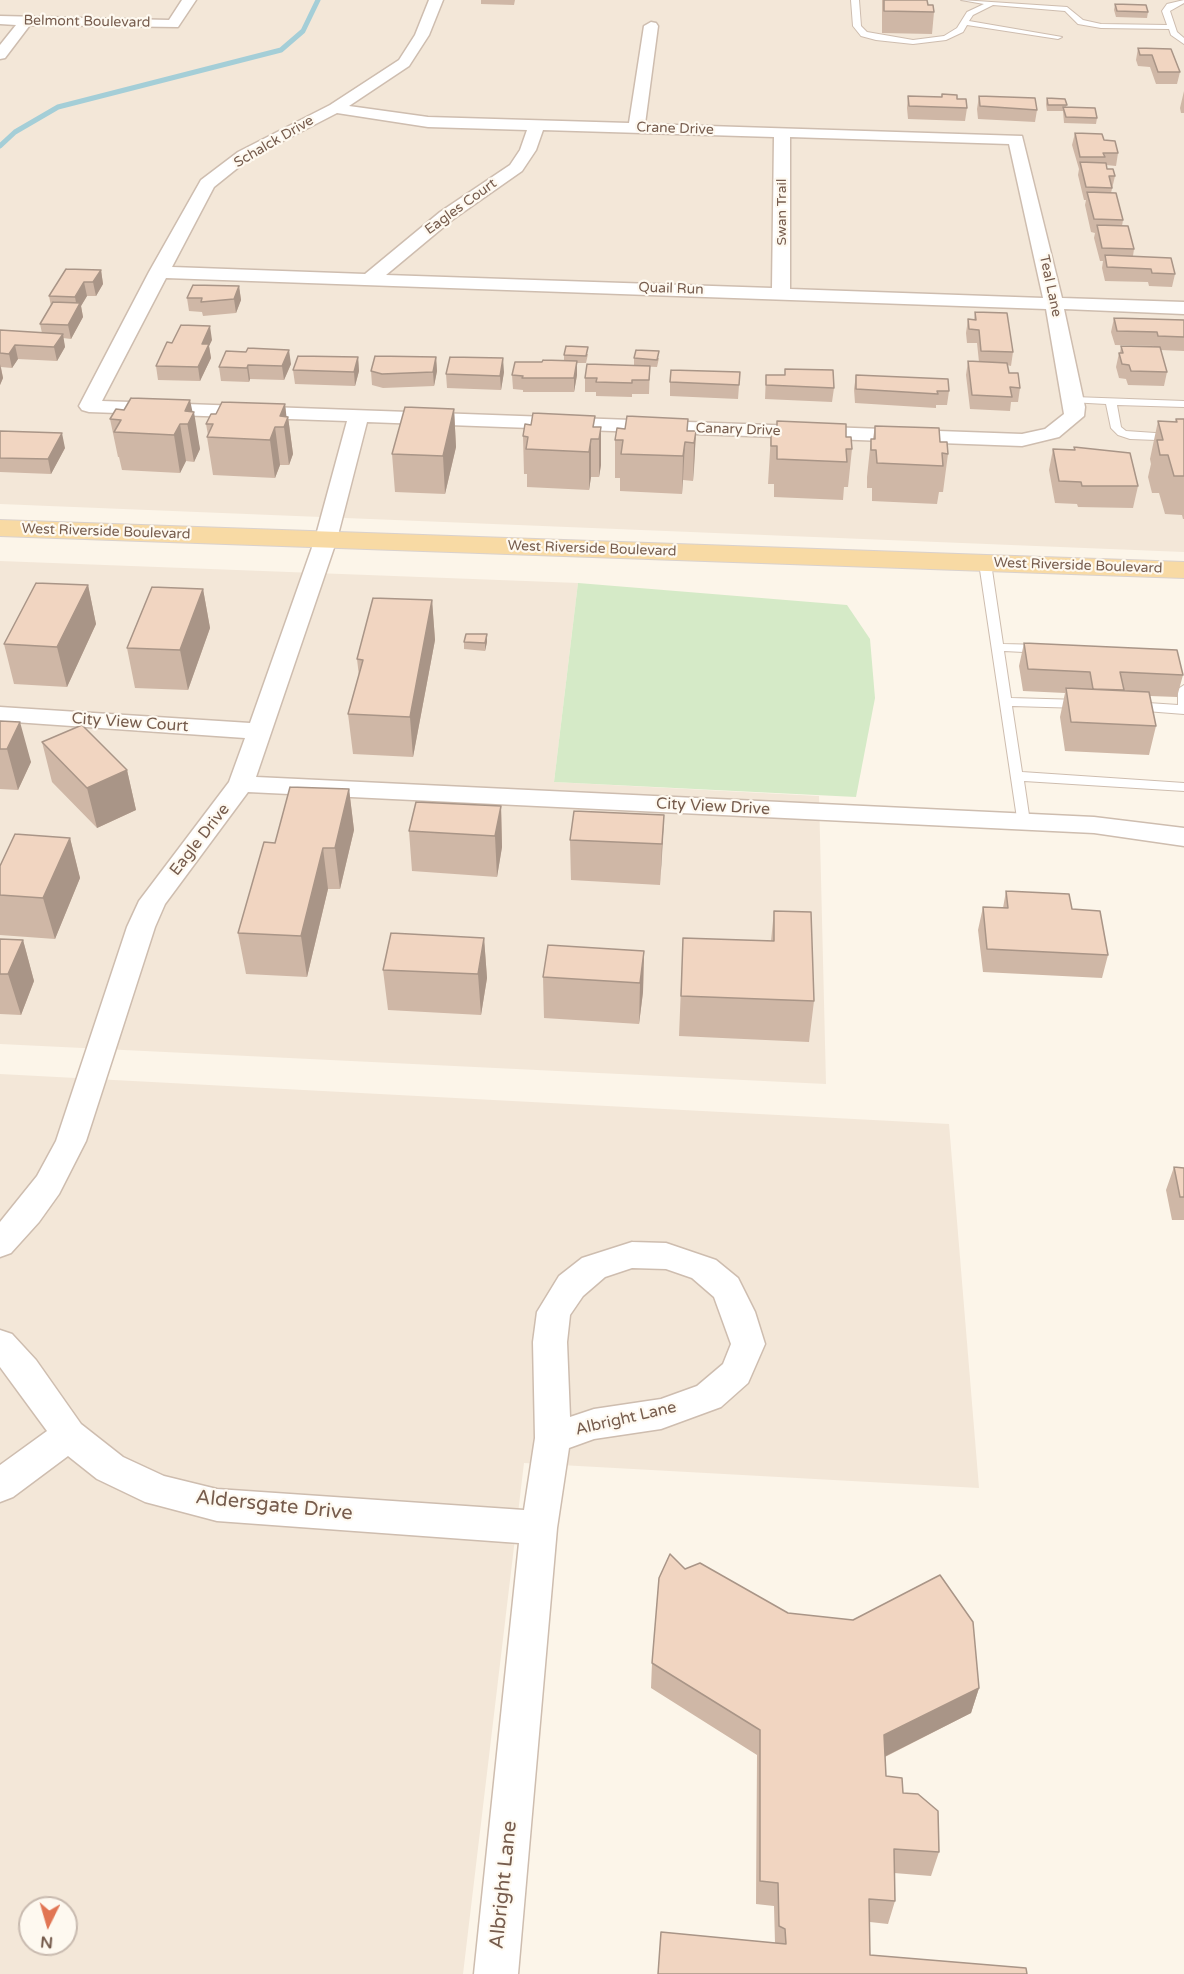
<!DOCTYPE html>
<html>
<head>
<meta charset="utf-8">
<style>
	body { margin:0 }
	#map { position:relative; width:1184px; height:1974px; overflow:hidden; background:#fcf5e9; font-family:"Varela Round",sans-serif }
	canvas { display:block }
	.north { position:absolute; left:18px; top:1896px; width:60px; height:60px; box-sizing:border-box; background:#fef9f0; border:2px solid #c8baaf; border-radius:50%; rotate:185deg; font-size:16px; font-weight:700; line-height:24px; text-align:center; color:#765c4d }
	.north::after { content:''; display:block; margin:auto; width:21px; height:27px; background:#e17553; clip-path:polygon(50% 0,100% 100%,50% 72%,0 100%) }
</style>
</head>
<body>
<div id="map">
<canvas width="1184" height="1974"></canvas>
<div class="north">N</div>
</div>
<script>
const g = document.querySelector('canvas').getContext('2d');
g.lineJoin = 'round';
function fillPath(path, color) { g.fillStyle = color; g.fill(path, 'evenodd'); }
const poly = rows => new Path2D(rows.map(r => 'M' + r).join(''));
function strokePath(path, color, width, dash) { g.strokeStyle = color; g.lineWidth = width; g.lineCap = dash ? 'butt' : 'round'; g.setLineDash(dash || []); g.stroke(path); }
function drawText(font, color, halo, rows, align = 'center') {
  g.font = font + ' "Varela Round",sans-serif'; g.lineWidth = 4.5; g.setLineDash([]); g.textBaseline = 'middle'; g.strokeStyle = halo; g.fillStyle = color; for (const [text, x, y, turn = 0] of rows) {
    g.save(); g.translate(x, y); g.rotate((+turn || 0) * Math.PI / 180); g.textAlign = isNaN(turn) ? turn : align; if (halo) g.strokeText(text, 0, 0); g.fillText(text, 0, 0); g.restore();
  }
}
fillPath(poly([
	[0,0,1184,0,1184,552,0,504],
	[0,561,578,583,554,782,819,796,826,1084,0,1044],
	[0,1074,949,1124,979,1488,524,1463,463,1974,0,1974],
	[30,1908,66,1908,66,1944,30,1944]
]), '#f3e7d8');
fillPath(poly([
	[578,583,847,605,870,639,875,698,856,797,554,782]
]), '#d5eac7');
strokePath(poly([
	[0,146,15,132,58,107,281,50,303,31,318,0]
]), '#a4ced7', 5);
const service = poly([
	[851,0,859,0,861,26,867,32,913,40,944,36,957,28,967,12,984,4,961,0,1067,7,1083,20,1101,24,1167,25,1162,11,1167,4,1184,0,1184,3,1170,11,1177,32,1184,38,1184,44,1171,35,1169,29,1101,28,1078,24,1065,11,993,5,973,15,969,21,1062,37,1058,39,967,25,963,32,946,40,913,44,876,40,861,36,853,26,851,0],
	[1074,397,1184,401,1184,407,1117,405,1121,427,1126,431,1184,435,1184,441,1130,439,1118,435,1111,428,1106,404,1070,402,1069,400,1074,397],
	[985,559,991,563,1003,644,1043,645,1049,649,1043,653,1004,651,1011,698,1081,700,1087,704,1081,708,1012,706,1022,772,1184,783,1184,791,1024,781,1030,822,1028,825,1018,825,979,563,985,559],
	[1184,685,1184,714,1133,710,1127,706,1133,702,1178,705,1178,689,1184,685]
]);
const minor = poly([
	[182,0,196,0,178,27,30,25,5,58,0,59,0,45,16,25,0,24,0,16,169,20,182,0],
	[429,0,443,0,429,35,409,66,349,106,428,117,629,123,644,26,651,22,656,23,658,26,645,124,1022,136,1062,298,1184,302,1184,314,1064,309,1085,407,1084,416,1059,437,1022,446,367,422,337,539,256,777,1094,817,1184,828,1184,846,1094,833,248,792,165,904,155,927,86,1141,59,1194,39,1222,11,1253,0,1257,0,1222,37,1176,56,1141,127,927,139,901,229,782,245,738,0,721,0,707,250,723,315,539,347,421,89,412,82,410,79,406,149,272,201,180,238,152,330,105,399,60,415,35,429,0],
	[337,113,428,127,527,130,520,150,510,165,440,212,365,274,172,267,214,187,250,158,337,113],
	[543,130,774,137,772,288,386,275,452,220,522,171,536,150,543,130],
	[790,137,1009,144,1043,298,790,289,790,137],
	[166,278,1046,309,1064,414,1045,429,1022,434,102,401,166,278],
	[632,1242,666,1243,716,1260,738,1278,755,1312,765,1344,748,1383,721,1407,661,1429,594,1439,569,1448,557,1528,518,1974,474,1974,519,1543,217,1521,145,1502,97,1479,68,1456,13,1497,0,1502,0,1465,47,1431,0,1367,0,1330,12,1334,36,1360,81,1424,123,1457,164,1476,217,1489,524,1510,535,1438,533,1342,537,1312,559,1276,582,1258,632,1242],
	[632,1268,666,1269,692,1278,714,1297,731,1344,723,1364,697,1386,661,1399,594,1409,570,1417,567,1342,570,1315,583,1296,605,1277,632,1268]
]);
const primary = poly([
	[0,520,1184,562,1184,578,0,536,0,520]
]);
strokePath(service, '#cebdaf', 2);
strokePath(minor, '#cebdaf', 3);
strokePath(primary, '#d9d1cd', 2);
fillPath(service, '#fff');
fillPath(minor, '#fff');
fillPath(primary, '#f8daa4');
fillPath(poly([
	[481,0,515,0,514,5,481,4],
	[882,0,927,0,928,5,934,12,932,34,882,33],
	[1115,4,1148,12,1147,18,1116,17,1114,10],
	[1138,48,1171,49,1180,72,1177,84,1156,84,1150,67,1138,66,1136,60],
	[1184,91,1184,113,1181,113,1180,108],
	[942,94,957,99,967,108,965,121,908,119,907,108,908,96,942,97],
	[979,96,1037,110,1035,122,978,119,977,109],
	[1047,98,1067,105,1066,107,1097,118,1096,124,1064,123,1063,111,1047,111,1046,104],
	[1075,133,1104,140,1118,153,1116,166,1106,165,1107,169,1115,176,1111,193,1123,220,1122,226,1134,249,1133,256,1175,274,1172,287,1149,286,1148,282,1105,281,1102,268,1103,261,1100,261,1094,238,1095,233,1091,232,1085,205,1086,200,1084,200,1078,175,1079,169,1072,145],
	[101,270,103,284,96,296,87,296,81,306,83,317,71,339,63,338,65,347,57,361,18,359,12,368,1,367,3,378,0,385,0,330,42,333,40,324,51,306,49,296],
	[239,286,241,300,236,313,203,316,202,312,189,311,187,298],
	[975,312,1013,352,1011,366,1007,365,1009,373,1020,388,1018,402,1011,402,1010,411,970,409,966,375,968,361,979,362,977,343,967,343,966,333,968,319,974,320],
	[1114,318,1184,320,1184,351,1160,350,1167,372,1164,386,1128,385,1126,379,1119,378,1116,367,1119,353,1120,353,1121,346,1154,347,1154,346,1115,345,1111,332],
	[212,340,209,346,211,358,200,381,158,380,156,366],
	[226,351,291,364,284,380,250,379,249,382,221,381,219,367],
	[588,354,586,363,577,363,577,375,574,392,523,392,523,390,513,389,512,375,542,362,564,360,564,355],
	[358,357,359,371,355,386,295,384,293,370],
	[436,357,437,371,434,386,383,388,372,385,371,371],
	[634,358,659,358,657,367,634,366],
	[650,366,649,394,632,394,632,397,596,396,596,392,585,392,585,378],
	[504,372,501,390,447,388,446,374],
	[740,372,738,399,670,396,670,382],
	[766,375,834,388,832,402,765,399],
	[856,375,949,391,947,405,936,405,936,408,855,403,854,389],
	[285,404,286,417,288,417,293,454,289,465,280,465,275,478,213,475,207,437,208,435,206,424,216,414],
	[454,409,456,447,445,494,395,492,392,454],
	[192,412,200,449,194,462,186,461,180,473,122,470,119,457,118,457,110,419],
	[1176,419,1184,419,1184,519,1183,519,1182,515,1165,514,1159,493,1152,493,1148,477,1151,464,1150,459,1158,421,1175,422],
	[777,421,846,437,852,449,848,487,844,487,843,500,774,497,774,484,768,484,771,434,777,434],
	[875,426,940,442,948,454,943,492,939,492,937,504,872,501,872,488,867,488,867,477,871,439,873,439],
	[595,427,601,427,601,465,599,477,591,477,589,490,527,487,527,474,524,474,523,436],
	[625,429,696,431,693,481,683,480,682,494,620,491,620,478,615,478,615,440],
	[0,431,65,448,51,474,0,472],
	[1074,447,1138,486,1133,508,1078,507,1077,504,1055,503,1049,470,1053,449,1074,450],
	[88,585,96,624,67,687,14,684,4,644],
	[203,589,210,628,188,690,135,688,127,648],
	[432,600,435,640,413,757,353,754,348,714,359,676,357,659],
	[464,642,487,642,485,651,464,649],
	[1024,643,1183,675,1177,697,1150,696,1156,726,1149,755,1065,751,1060,717,1065,693,1023,691,1019,666],
	[0,721,31,762,18,790,0,789],
	[42,742,127,770,136,810,97,828,52,782],
	[349,789,354,830,340,889,328,889,307,977,246,974,238,933,275,843],
	[501,806,502,847,497,877,412,871,409,831],
	[664,815,660,885,571,880,570,840],
	[70,838,80,878,55,939,0,935,0,866],
	[1006,891,1072,909,1108,955,1102,978,983,972,978,930,983,907,1003,908],
	[774,911,814,1001,809,1042,679,1036,683,938,771,941],
	[484,938,487,978,481,1015,388,1010,383,970],
	[0,939,23,940,34,981,21,1015,0,1014],
	[644,951,643,992,639,1024,544,1018,543,977],
	[1174,1167,1184,1168,1184,1220,1172,1220,1166,1190],
	[670,1554,685,1569,700,1563,788,1613,853,1620,940,1575,973,1622,979,1688,971,1713,885,1757,886,1776,902,1778,903,1793,918,1794,938,1811,939,1852,931,1876,894,1873,895,1901,888,1924,870,1922,870,1955,1026,1968,1027,1974,658,1974,661,1932,775,1943,774,1906,756,1904,757,1755,651,1688,652,1663,659,1578]
]), '#cfb7a6');
fillPath(poly([
	[101,270,103,284,96,296,93,282],
	[84,282,87,296,81,306,83,317,71,339,68,325,77,308,75,297],
	[239,286,241,300,236,313,234,299],
	[210,326,212,340,209,346,211,358,200,381,198,367,202,344],
	[63,334,65,347,57,361,54,347],
	[15,345,18,359,12,368,9,354],
	[289,350,291,364,284,380,282,366],
	[358,357,359,371,355,386,354,372],
	[436,357,437,371,434,386,433,372],
	[503,358,504,372,501,390,500,376],
	[577,361,577,375,574,392,574,378],
	[0,364,3,378,0,385],
	[248,365,250,379,249,382,247,368],
	[190,400,193,414,194,412,200,449,194,462,185,411],
	[285,404,287,421,288,417,293,454,289,465,284,427,280,416],
	[454,409,456,447,445,494,443,456],
	[180,424,186,461,180,473,174,435],
	[275,427,280,465,275,478,270,440],
	[601,427,601,465,599,477,599,439],
	[696,431,694,469,693,481,694,443],
	[62,433,65,448,51,474,48,459],
	[591,439,591,477,589,490,589,452],
	[685,442,683,480,682,494,683,456],
	[88,585,96,624,67,687,57,647],
	[203,589,210,628,188,690,180,650],
	[432,600,435,640,413,757,410,717],
	[487,634,487,642,485,651,485,643],
	[20,722,31,762,18,790,7,749],
	[127,770,136,810,97,828,87,788],
	[349,789,354,830,340,889,335,848],
	[501,806,502,847,497,877,495,836],
	[664,815,662,856,660,885,662,844],
	[70,838,80,878,55,939,43,898],
	[323,848,328,889,307,977,301,936],
	[484,938,487,978,481,1015,478,974],
	[23,940,34,981,21,1015,8,974],
	[644,951,643,992,639,1024,640,983],
	[979,1688,971,1713,878,1760,884,1735]
]), '#a99587');
const building = poly([
	[884,0,927,0,928,5,933,5,934,12,884,11,884,0],
	[1115,4,1146,5,1148,12,1117,11,1115,4],
	[1138,48,1171,49,1180,72,1158,72,1152,55,1140,55,1138,48],
	[942,94,957,95,957,99,966,99,967,108,909,106,908,96,942,97,942,94],
	[979,96,1035,98,1037,110,980,106,979,96],
	[1047,98,1065,99,1067,105,1048,105,1047,98],
	[1063,107,1095,108,1097,118,1066,117,1063,107],
	[1075,133,1102,134,1104,140,1115,141,1118,153,1103,153,1105,157,1080,157,1075,133],
	[1080,162,1106,163,1107,169,1113,169,1115,176,1109,176,1112,188,1086,187,1080,162],
	[1087,192,1116,193,1123,220,1094,219,1087,192],
	[1097,225,1128,226,1134,249,1102,248,1097,225],
	[1105,255,1171,258,1175,274,1152,273,1151,269,1107,267,1105,255],
	[66,269,101,270,93,282,84,282,75,297,49,296,66,269],
	[193,285,239,286,234,299,201,302,202,298,187,298,193,285],
	[53,302,80,303,68,325,40,324,53,302],
	[975,312,1007,313,1013,352,981,351,979,330,969,329,968,319,976,320,975,312],
	[1114,318,1184,320,1184,337,1158,336,1157,332,1117,331,1114,318],
	[181,325,210,326,202,344,209,344,198,367,156,366,167,342,172,343,181,325],
	[0,330,63,334,54,347,15,345,9,354,0,353,0,330],
	[566,346,588,347,586,356,564,355,566,346],
	[1121,346,1160,347,1167,372,1131,371,1129,365,1122,364,1119,353,1123,353,1121,346],
	[248,348,289,350,282,366,248,365,247,368,219,367,226,351,246,352,248,348],
	[636,350,659,351,657,360,634,358,636,350],
	[298,356,358,357,354,372,293,370,298,356],
	[375,356,436,357,433,372,382,374,371,371,375,356],
	[450,357,503,358,500,376,446,374,450,357],
	[543,360,577,361,574,378,522,378,523,376,512,375,515,362,542,362,543,360],
	[968,361,1007,363,1009,373,1018,373,1020,388,1010,387,1012,397,972,395,968,361],
	[587,364,650,366,649,380,632,380,632,383,596,382,597,378,585,378,587,364],
	[785,369,833,370,834,388,766,385,766,375,785,375,785,369],
	[671,370,740,372,739,385,670,382,671,370],
	[856,375,948,379,949,391,937,391,938,394,856,389,856,375],
	[131,398,190,400,185,411,194,412,188,424,180,424,174,435,114,432,121,420,110,419,116,409,124,410,131,398],
	[222,402,285,404,280,416,288,417,284,427,275,427,270,440,207,437,213,424,206,424,211,414,216,414,222,402],
	[405,407,454,409,443,456,392,454,405,407],
	[533,413,595,416,593,427,601,427,599,439,591,439,589,452,526,449,528,437,523,436,525,424,531,425,533,413],
	[627,416,688,419,687,431,696,431,694,443,685,442,683,456,621,454,623,440,615,440,617,428,625,429,627,416],
	[1176,419,1184,419,1184,476,1174,476,1168,455,1160,455,1157,440,1163,440,1158,421,1177,422,1176,419],
	[777,421,846,424,846,437,851,437,852,449,846,449,847,462,777,459,777,446,771,446,771,434,777,434,777,421],
	[875,426,939,428,940,442,947,442,948,454,942,453,943,466,877,463,876,450,871,450,871,439,875,439,875,426],
	[0,431,62,433,48,459,0,458,0,431],
	[1074,447,1130,453,1138,486,1082,486,1081,482,1059,481,1053,449,1075,450,1074,447],
	[36,583,88,585,57,647,4,644,36,583],
	[152,587,203,589,180,650,127,648,152,587],
	[373,598,432,600,410,717,348,714,363,660,357,659,373,598],
	[466,634,487,634,485,643,464,642,466,634],
	[1024,643,1177,650,1183,675,1120,672,1124,690,1093,689,1090,672,1028,669,1024,643],
	[1066,688,1149,692,1156,726,1071,722,1066,688],
	[0,721,20,722,7,749,0,749,0,721],
	[82,725,127,770,87,788,42,742,82,725],
	[290,787,349,789,335,848,323,848,301,936,238,933,264,842,275,843,290,787],
	[416,802,501,806,495,836,409,831,416,802],
	[574,811,664,815,662,844,570,840,574,811],
	[15,834,70,838,43,898,0,895,0,866,15,834],
	[1006,891,1069,894,1072,909,1100,911,1108,955,987,949,983,907,1008,908,1006,891],
	[774,911,811,912,814,1001,681,996,683,938,774,941,774,911],
	[391,933,484,938,478,974,383,970,391,933],
	[0,939,23,940,8,974,0,974,0,939],
	[548,945,644,951,640,983,543,977,548,945],
	[1174,1167,1184,1168,1184,1197,1180,1197,1174,1167],
	[670,1554,685,1569,700,1563,788,1613,853,1620,940,1575,973,1622,979,1688,884,1735,886,1776,902,1778,903,1793,918,1794,938,1811,939,1852,894,1849,895,1901,869,1899,870,1955,1026,1968,1027,1974,658,1974,661,1932,786,1944,785,1929,779,1926,778,1883,760,1881,760,1730,652,1663,659,1578,670,1554]
]);
fillPath(building, '#f1d5c1');
strokePath(building, '#a99587', 1.5);
drawText('14px', '#765c4d', '#fef9f0', [
	["Belmont Boulevard",87,22,1],
	["Crane Drive",675,129,2],
	["Schalck Drive",274,142,-30],
	["Eagles Court",461,207,-36],
	["Swan Trail",782,212,-90],
	["Teal Lane",1050,286,78],
	["Quail Run",671,289,2],
	["Canary Drive",738,430,2],
	["West Riverside Boulevard",106,532,2],
	["West Riverside Boulevard",592,549,2],
	["West Riverside Boulevard",1078,566,2]
]);
drawText('16px', '#765c4d', '#fef9f0', [
	["City View Court",130,723,4],
	["City View Drive",713,807,3],
	["Eagle Drive",200,840,-52],
	["Albright Lane",626,1419,-13]
]);
drawText('20px', '#765c4d', '#fef9f0', [
	["Aldersgate Drive",274,1506,6],
	["Albright Lane",504,1885,-84]
]);
</script>
</body>
</html>
